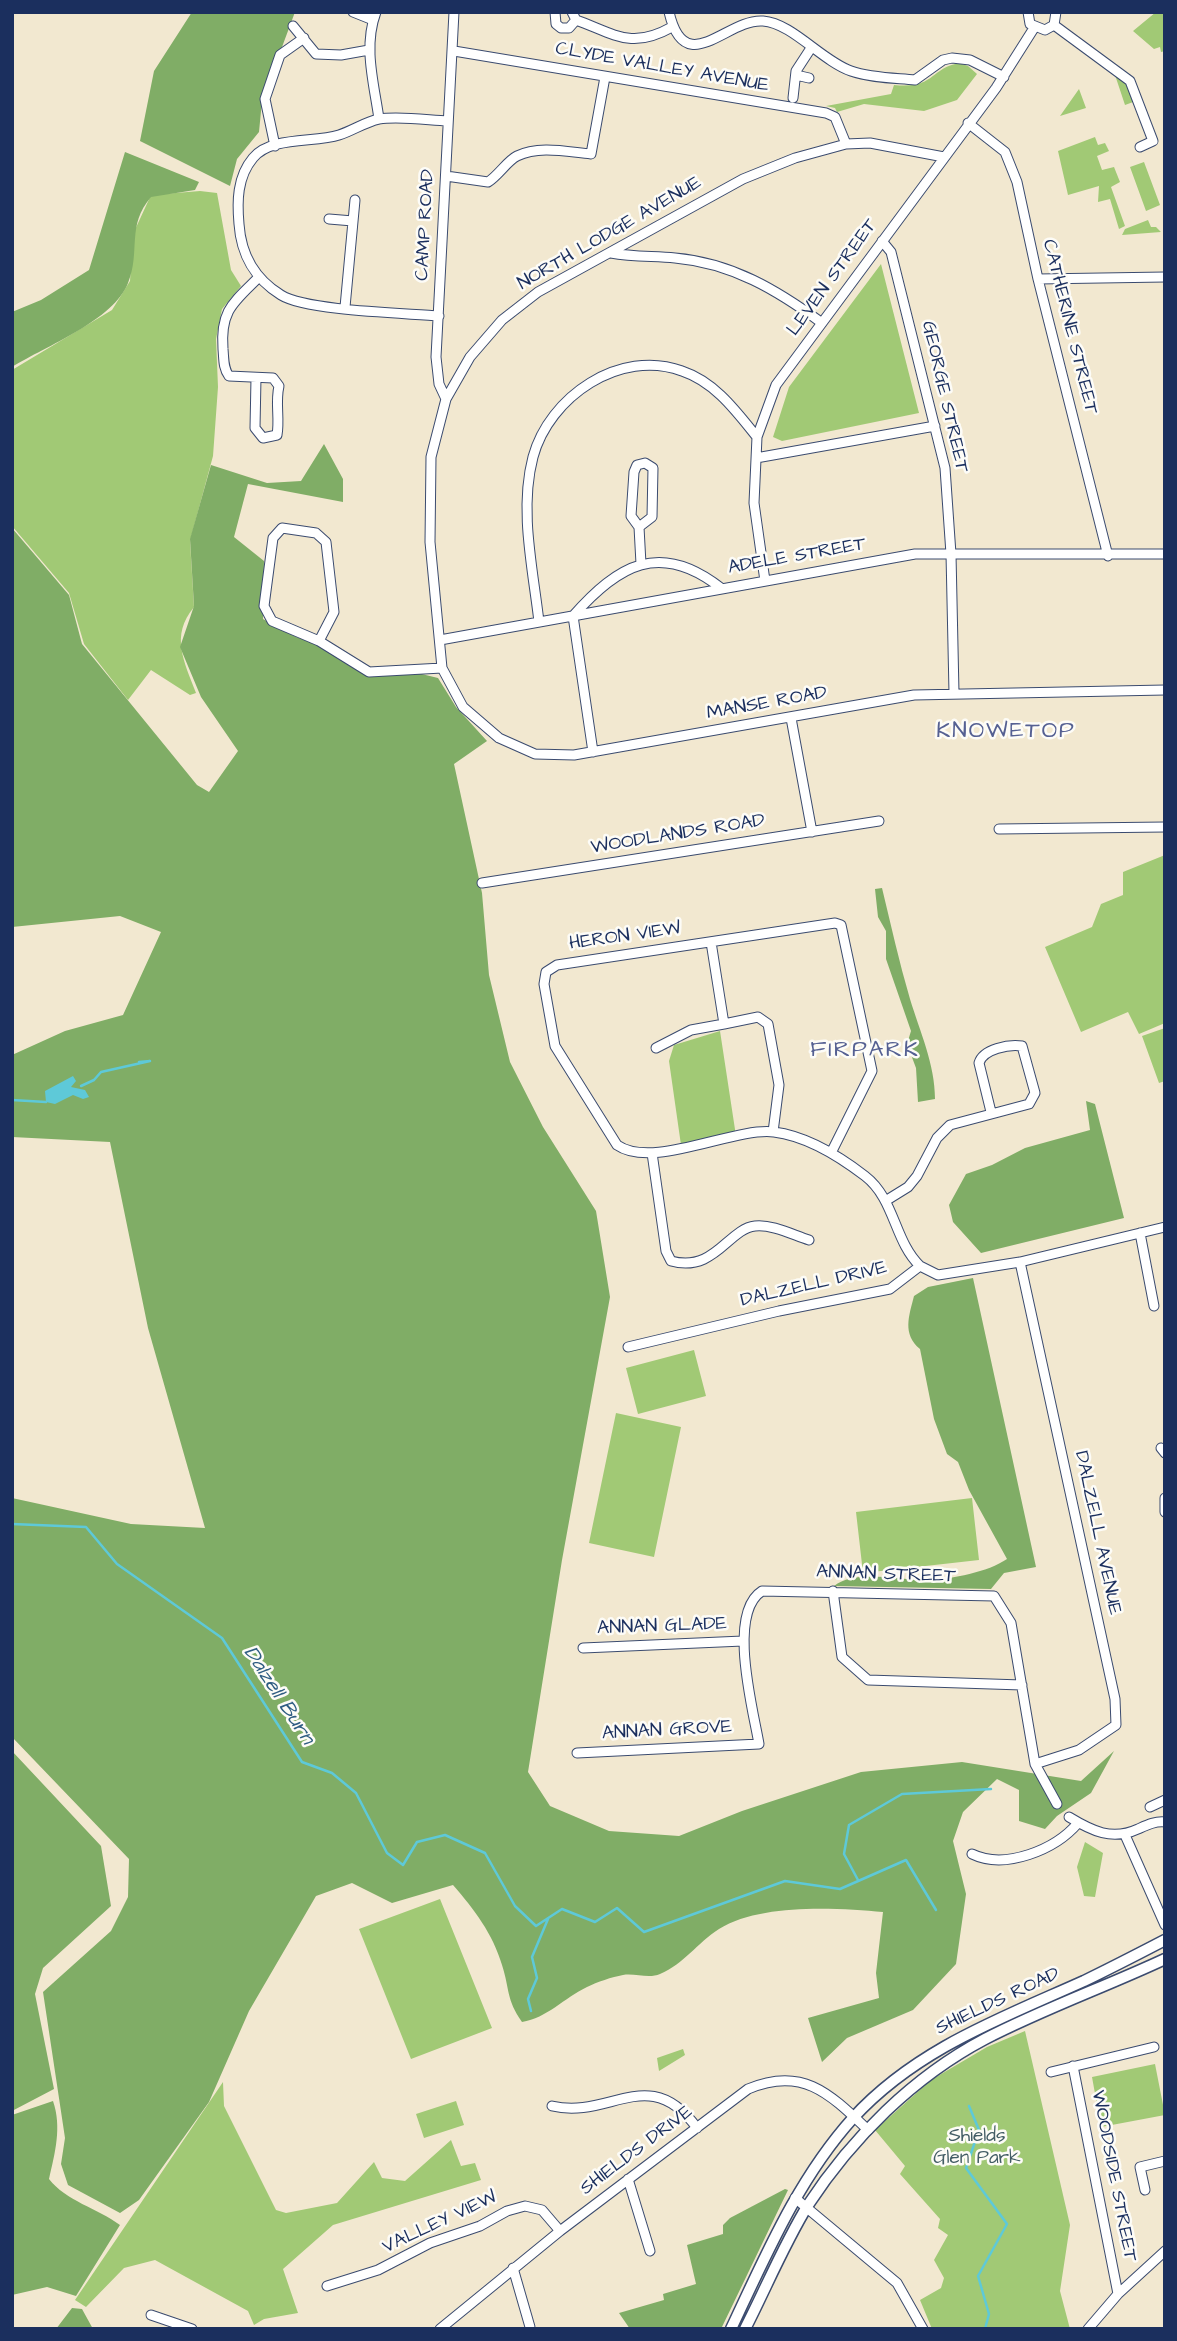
<!DOCTYPE html>
<html>
<head>
<meta charset="utf-8">
<style>
	body { margin:0 }
	#map { position:relative; width:1177px; height:2341px; overflow:hidden; background:#f2e8d0; font-family:"Architects Daughter",sans-serif }
	canvas { display:block }
	.frame { position:absolute; inset:0; border:14px solid #1b2f5e; pointer-events:none }
</style>
</head>
<body>
<div id="map">
<canvas width="1177" height="2341"></canvas>
<div class="frame"></div>
</div>
<script>
const ctx = document.querySelector('canvas').getContext('2d');
ctx.lineJoin = 'round';
function fillPath(path, color) { ctx.fillStyle = color; ctx.fill(path, 'evenodd'); }
function trace(path, color, width, dash) { ctx.strokeStyle = color; ctx.lineWidth = width; ctx.lineCap = dash ? 'butt' : 'round'; ctx.setLineDash(dash || []); ctx.stroke(path); }
function drawText(font, color, halo, rows, align = 'center') {
  ctx.font = font + ' "Architects Daughter",sans-serif'; ctx.lineWidth = 5; ctx.setLineDash([]); ctx.textBaseline = 'middle'; ctx.strokeStyle = halo; ctx.fillStyle = color; for (const [text, x, y, turn = 0] of rows) {
    ctx.save(); ctx.translate(x, y); ctx.rotate((+turn || 0) * Math.PI / 180); ctx.textAlign = isNaN(turn) ? turn : align; if (halo) ctx.strokeText(text, 0, 0); ctx.fillText(text, 0, 0); ctx.restore();
  }
}
const green = new Path2D(`
	M1156,12H1163L1165,17V51L1161,52L1160,47L1154,49L1133,31Z
	M959,63L968,66L977,74L957,100L924,111L864,104L837,112L835,108L826,106L891,94L894,85C935,89 929,69 959,63Z
	M1115,75L1129,83L1136,101L1125,105Z
	M1079,89L1086,108L1060,116Z
	M1095,137L1098,145L1105,143L1109,151L1097,156L1102,170L1114,167L1120,182L1111,187L1125,226L1119,229L1110,199L1098,202L1099,186L1068,195L1058,151Z
	M1144,162L1160,205L1146,211L1130,167Z
	M200,191L217,193L231,270L241,286L222,309L216,339L218,387L213,456L190,541L194,607C170,636 184,661 196,693L190,695L151,670L128,700L84,644L69,593L12,526V370L112,310L130,281L133,234L151,195Z
	M1148,220L1151,227H1156L1161,232L1122,235L1125,229Z
	M881,264L919,413L782,441L773,437L789,387Z
	M1165,855V1023L1139,1034L1128,1012L1081,1032L1045,947L1092,927L1101,904L1123,895V872Z
	M1165,1028V1081L1159,1083L1142,1036Z
	M720,1031L736,1136L681,1145L669,1061L674,1045Z
	M694,1350L706,1396L638,1414L626,1368Z
	M616,1413L681,1427L654,1557L589,1543Z
	M972,1498L979,1560L863,1573L856,1512Z
	M1085,1842L1103,1853L1095,1897L1084,1896L1077,1867Z
	M440,1899L492,2028L411,2059L359,1929Z
	M1025,2031L1070,2225L1060,2291L1070,2329H932L920,2300L941,2288L944,2278L934,2260L948,2235L938,2228L940,2219L900,2174L905,2166L875,2130L931,2080L987,2047Z
	M683,2049L685,2055L659,2071L657,2058Z
	M1155,2064L1165,2115L1101,2127L1092,2077Z
	M223,2082L224,2106L276,2210L286,2213L337,2203L374,2162L382,2178L405,2181L451,2140L461,2166L475,2163L481,2180L333,2225L283,2269L298,2313L264,2319L254,2325L248,2311L155,2260L124,2268L86,2307L75,2300Z
	M456,2101L464,2125L424,2138L416,2114Z`);
const forest = new Path2D(`
	M192,12H295L262,101L259,132L237,159L230,186L140,141L154,71Z
	M125,152L199,182L195,190L151,197C126,226 141,251 128,283C114,320 46,346 12,367V312L41,300L89,270Z
	M324,444L343,479V502L248,484L234,537L264,561L263,619L296,637L345,654L363,673L372,677L397,668L438,678L456,707L487,741L454,764L482,893L489,975L510,1062L543,1127L596,1211L610,1297L562,1560L528,1772L550,1806L609,1831L679,1836L742,1811L861,1772L962,1762L1081,1781L1114,1751L1091,1793L1057,1816L1045,1829L1019,1821V1790L997,1779L963,1812L953,1841L966,1894L956,1964L913,2010L847,2038L822,2062L808,2018L879,1998L876,1973L883,1912C837,1908 761,1903 719,1929C697,1943 684,1964 660,1974C649,1979 635,1973 623,1975C612,1977 597,1982 587,1987C564,1998 547,2018 522,2022C506,1999 510,1990 502,1965C493,1934 474,1909 453,1885L392,1903L352,1883L316,1896L249,2011L209,2102L139,2200L120,2213L68,2185L61,2164L65,2138L43,1992L111,1931L128,1897L129,1859L12,1737V1498L131,1524L205,1528L148,1328L110,1142L12,1137V1055L65,1031L123,1015L161,932L120,916L12,927V528L69,595L82,644L197,785L209,792L238,751L201,697L180,647L194,606L190,539L211,465L267,483L301,481Z
	M882,888C891,925 899,962 910,999C920,1032 935,1064 935,1099L918,1102L916,1068L907,1044L911,1031L886,959V931L878,917L875,889Z
	M1086,1101L1095,1104L1124,1218L981,1253L953,1222L949,1205L966,1174L992,1165L1025,1148L1090,1130Z
	M973,1278L1036,1567L1004,1573L991,1589L834,1586C856,1568 902,1581 929,1580C952,1579 988,1572 1007,1559L969,1490L958,1462L947,1454L934,1419L920,1349C902,1334 909,1316 914,1296L928,1287Z
	M12,1751L101,1846L111,1906L43,1968L35,1994L54,2089L12,2111Z
	M53,2101C62,2127 55,2153 49,2179C66,2201 97,2208 120,2225L76,2296L47,2287L12,2295V2115Z
	M785,2189L788,2190L721,2329H630L619,2313L664,2300L663,2294L696,2284L687,2245L723,2234V2225L730,2218Z
	M72,2308L82,2309L93,2329H56Z`);
const water = new Path2D(`
	M73,1076L76,1081L71,1087L85,1090L89,1097L83,1099L73,1095L55,1104L46,1102L45,1091Z`);
const stream = new Path2D(`
	M81,1086L94,1080L101,1072L150,1061L139,1062
	M12,1100L46,1102
	M12,1524L86,1527L117,1564L222,1638L302,1762L332,1773L356,1793L387,1853L403,1865L417,1842L445,1835L485,1853L515,1906L536,1926L562,1909L595,1922L617,1908L644,1932L785,1881L840,1889L906,1860L936,1910
	M858,1880L844,1854L849,1825L902,1794L991,1789
	M531,2011L528,1999L537,1978L532,1957L548,1919
	M969,2106L979,2130L966,2168L1007,2224L978,2276L989,2314L985,2329`);
const minor = new Path2D(`
	M353,12L373,20
	M376,12C363,47 374,83 379,119
	M555,12L556,24L561,28H569L576,20
	M572,12L576,20C615,34 631,50 672,27
	M669,12C685,81 727,18 763,21C792,23 822,61 851,71C871,78 895,78 915,80L943,60L952,58L970,60L1004,77
	M1028,12L1030,24L1045,30L1054,25L1056,12
	M1054,25L1130,81L1153,141L1140,147
	M293,26L316,54L341,55L369,50
	M454,51L826,113L835,117L846,144
	M796,75L809,78
	M793,98L796,71L811,48
	M968,123L1005,152L1017,182L1038,279L1108,556
	M275,146L265,99L280,55L304,38
	M944,157L870,143L846,144L795,158L743,179L538,292L502,320L470,357L446,399L431,457L430,542L442,668L463,707L499,738L535,754L574,755L914,695L1165,690
	M446,176L488,182C499,175 507,161 517,156C539,145 568,152 591,154L605,77
	M329,219L353,221
	M882,241L891,252L945,468L951,554L954,693
	M611,253C633,257 654,256 675,258C732,263 777,290 822,323
	M1038,279L1165,277
	M345,307L355,200
	M439,316C404,313 307,311 281,295C255,279 241,254 239,224C237,202 237,177 253,158C271,136 314,143 339,135C352,131 365,122 379,119C400,116 427,120 448,121
	M256,378L255,428L263,438L277,435C280,418 275,403 279,386L273,378L229,376C223,368 224,359 223,349C220,310 234,302 259,277
	M446,399L439,384L436,357L454,12
	M756,458L935,426
	M639,527L631,516L634,472L637,465L645,463L653,468L652,517L639,527L641,564
	M765,581L754,503L757,437L776,385L996,88L1034,28
	M539,622C533,569 519,510 533,457C549,397 620,348 682,371C715,382 736,411 757,437
	M440,640L915,554H1165
	M319,641L334,612L326,542L316,533L282,528L273,538L264,606L272,621L319,641L369,672L442,668
	M791,718L812,832
	M593,752L573,616C618,565 660,540 721,588
	M999,829L1165,827
	M482,883L879,821
	M711,942L724,1024L758,1017L768,1024L779,1085L773,1132
	M656,1048L691,1030L724,1024
	M652,1153L666,1251L671,1261C715,1273 728,1229 755,1226C772,1224 793,1235 809,1240
	M831,1153L872,1071L841,925L835,923L557,965L546,972L544,984L555,1046L617,1145C653,1170 733,1127 774,1132C806,1136 839,1156 865,1176C895,1199 894,1241 920,1266
	M887,1200L908,1187L917,1176L937,1138L950,1125L1029,1104L1035,1093L1022,1046C1009,1044 983,1049 979,1063L991,1112
	M1140,1233L1154,1306
	M1020,1262L1115,1699L1116,1725L1079,1750L1035,1764
	M628,1347L779,1311L890,1289L920,1266L938,1275L1020,1262L1165,1227
	M1161,1448L1165,1453
	M1165,1498V1512
	M833,1591L842,1657L868,1680L1022,1685
	M583,1648L743,1641
	M577,1753L759,1744C753,1709 727,1613 762,1591L994,1596L1011,1623L1035,1764L1057,1804
	M1150,1807L1165,1800
	M1069,1817C1092,1831 1112,1841 1138,1829C1147,1825 1155,1821 1165,1822
	M1125,1835L1165,1925
	M972,1854C1005,1870 1055,1850 1078,1823
	M1073,2066L1118,2294
	M1051,2072L1154,2047
	M552,2106C610,2120 649,2062 697,2128
	M628,2179L650,2251
	M1145,2190L1140,2167L1165,2161
	M795,2198L897,2283L923,2329
	M513,2268L530,2327
	M327,2286L378,2270L430,2243L480,2226L507,2211L525,2206L542,2210L560,2231
	M151,2315L192,2329
	M440,2329L560,2231L748,2089C802,2066 829,2093 868,2130
	M1088,2329L1118,2294L1165,2251`);
const major = new Path2D(`
	M731,2329C766,2255 798,2179 853,2118C916,2049 1002,2018 1084,1981C1111,1968 1138,1954 1165,1940
	M745,2329C766,2288 784,2244 808,2205C852,2138 913,2077 985,2039C1043,2009 1105,1987 1165,1959`);
const streetNames = [
	["CLYDE VALLEY AVENUE",662,68,10],
	["CAMP ROAD",426,225,-87],
	["NORTH LODGE AVENUE",610,234,-30],
	["LEVEN STREET",833,278,-54],
	["CATHERINE STREET",1069,327,76],
	["GEORGE STREET",944,397,77],
	["ADELE STREET",797,557,-10],
	["MANSE ROAD",767,704,-10],
	["WOODLANDS ROAD",678,835,-9],
	["HERON VIEW",625,937,-8],
	["DALZELL DRIVE",814,1285,-13],
	["DALZELL AVENUE",1097,1533,78],
	["ANNAN STREET",886,1575,2],
	["ANNAN GLADE",662,1627,-2],
	["ANNAN GROVE",667,1731,-3],
	["SHIELDS ROAD",998,2002,-25],
	["SHIELDS DRIVE",637,2151,-37],
	["WOODSIDE STREET",1113,2176,79],
	["VALLEY VIEW",440,2223,-25]
];
const parkNames = [
	["Shields",977,2137],
	["Glen Park",977,2159]
];
const waterNames = [
	["Dalzell Burn",278,1696,57]
];
const quarterNames = [
	["KNOWETOP",1006,732],
	["FIRPARK",865,1051]
];
fillPath(green, '#a1c975');
fillPath(forest, '#80ad66');
fillPath(water, '#5ec9d8');
trace(stream, '#5ec9d8', 2.5);
trace(minor, '#3b4b6f', 11);
trace(major, '#3b4b6f', 13);
trace(minor, '#fff', 9);
trace(major, '#fff', 10);
drawText('19px', '#1b2f5e', '#fdfcf7', streetNames);
drawText('19px', '#435d65', '#fdfcf7', parkNames);
drawText('italic 21px', '#2f5d83', '#fdfcf7', waterNames);
ctx.letterSpacing = '2px';
drawText('23px', '#556092', '#fdfcf7', quarterNames);
ctx.letterSpacing = '0px';
</script>
</body>
</html>
